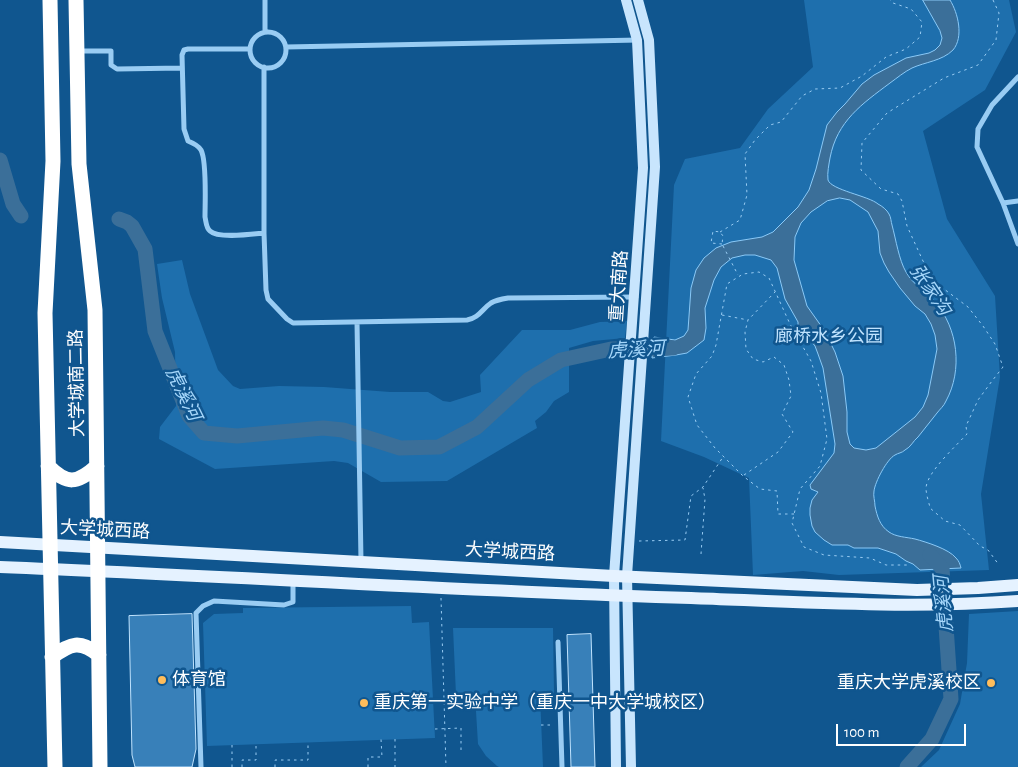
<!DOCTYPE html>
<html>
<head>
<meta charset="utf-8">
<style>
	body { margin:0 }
	#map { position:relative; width:1018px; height:767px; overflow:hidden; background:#10568f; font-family:"Alegreya Sans",sans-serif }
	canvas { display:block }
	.scale { position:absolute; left:836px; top:724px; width:130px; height:22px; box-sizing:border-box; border:2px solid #fff; border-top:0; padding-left:6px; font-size:15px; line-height:18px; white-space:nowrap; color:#fff; -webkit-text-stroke:4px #10568f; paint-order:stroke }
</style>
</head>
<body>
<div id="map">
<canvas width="1018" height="767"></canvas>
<div class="scale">100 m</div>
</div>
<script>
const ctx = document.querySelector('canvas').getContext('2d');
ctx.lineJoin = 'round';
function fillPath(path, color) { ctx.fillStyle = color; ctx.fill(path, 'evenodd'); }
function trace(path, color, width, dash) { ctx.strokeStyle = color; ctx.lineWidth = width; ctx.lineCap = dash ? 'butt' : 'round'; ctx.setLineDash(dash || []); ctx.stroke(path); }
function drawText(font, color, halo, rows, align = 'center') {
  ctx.font = font + ' "Alegreya Sans","Noto Sans SC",sans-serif'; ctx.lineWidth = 5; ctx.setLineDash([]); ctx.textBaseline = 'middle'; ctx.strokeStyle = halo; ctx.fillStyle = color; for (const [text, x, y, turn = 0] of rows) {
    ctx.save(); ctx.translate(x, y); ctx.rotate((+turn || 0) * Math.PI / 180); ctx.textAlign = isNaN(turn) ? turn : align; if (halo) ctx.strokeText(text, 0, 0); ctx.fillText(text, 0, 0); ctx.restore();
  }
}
const green = new Path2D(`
	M804,0H1009L1016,32L985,90L923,131L947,219L995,296L1000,377L981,494L989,570L839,575L803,571L753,575L749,478L704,457L661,441L674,185L685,159L740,148L768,109L813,67Z
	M182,260L190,294L218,370L233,386L240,389L279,386L324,387L390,392H428L443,401L450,402L481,392L480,375L522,330H570L600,322L627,321L625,338L593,341L569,348V392L554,401L546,412L535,421L537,428L447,481L381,482L348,463L334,461L215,469L159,439L160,427L176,406L175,352L162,298L157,264Z
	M411,606L412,623L429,622L435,738L207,746L203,623L214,614L243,613V608Z
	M1018,611V767H921L939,750L960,704L967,663L969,614Z
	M453,628H553L554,693L540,695L543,767H499L497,766L486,756L478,744L475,695H456Z`);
const water = new Path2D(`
	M923,0H950C958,13 964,37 953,50C942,61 925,62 912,68C904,72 897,78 890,83C862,104 837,121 830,158C829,164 827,173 828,180C831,190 869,196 878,204C882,206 887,210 889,214C891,217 891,222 892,225C896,240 899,260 906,272C913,285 926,291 935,302C958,328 963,370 946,401C944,406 940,409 937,413C931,421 924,429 918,437C913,441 911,447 905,450C902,453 898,453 895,455C887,459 875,482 874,491C873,496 875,501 875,506C877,516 880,526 889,532C896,537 906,537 915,539C926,542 949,549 956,558C959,561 960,564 961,568L920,570L913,564L906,561L896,554L878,548H854L848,545H832L824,540L815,532L812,526L810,515V508L812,500L818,492L811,489L810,485L834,453L835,444L823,368L818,354L815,346L798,325V322L785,299L777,268L771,260L755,255H745L732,258L721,267L714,280L705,308L706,328L704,340L687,353L676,355L652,358L654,337L675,340L684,336L688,330L691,288L696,270L704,258L716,248L731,242L762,237L773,232L798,207L809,190L816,169L827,125L837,112L845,104L862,84L874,75L906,58L929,53L935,50L940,45L942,38L940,31ZM840,198L850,200L868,212L878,231L880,253L884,263L889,272L900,288L915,306L925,314L931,324L935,335L937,349L928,395L923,407L915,417L876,448L866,450L854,448L850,444L847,432V412L843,376L835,352L824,330L807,306L794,260L795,237L801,223L811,212L827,201Z`);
const river = new Path2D(`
	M0,160L13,204L21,216
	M119,219L127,222L132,226L145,249L155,331L189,416L204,433L237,436L323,428L343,430L400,448L439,447L477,427L528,380L561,360L611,349L673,348
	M907,767L932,739L951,699L942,568L930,555`);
const building = new Path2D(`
	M192,614L196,749L192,767H135L132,755L129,616Z
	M591,634L595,767H571L567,635Z`);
const path = new Path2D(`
	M993,0L999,13L996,40L978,65L944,78L887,113L862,143L861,170L881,189L898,194L902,201L907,226L923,261L940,286L968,307L983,326L995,344L1003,367L992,381L978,400L966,426L967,434C956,446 927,472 926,488C926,495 929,502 930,508L945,521L960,525L980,546L988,550L999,565
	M720,232L740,220L747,195L745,154L755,140L770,125L781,122L802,96L815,89L840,88L862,76L886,57L906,49L920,37L922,22L911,9L893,3L890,0
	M722,244L711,243L713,231L720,232L723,236L722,244L738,275
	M722,315L748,320
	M744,475L778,452L793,432L782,414L791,396L789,380L784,365L774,357L763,362L753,359L746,349L745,332L748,320L775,292
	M794,514H778L777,491L760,489L743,476L715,448L697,425L688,397L696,374L712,356L716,345L727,284L743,274L759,272L769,278L790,324L811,361L821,393L827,439L820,466L800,489L792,523L804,547L824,555L870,558L886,565H907
	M639,541L685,540L691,496L703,487L723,457
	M701,554L705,499L703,488
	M441,598L446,767
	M541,725H552
	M435,729L461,728V753
	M395,739V767
	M232,745V767
	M242,767V760H256V744
	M275,767V760H308V742
	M368,767V757H382L381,739`);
const street = new Path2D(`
	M265,0V32
	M250 50a18 18 0 1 1 36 0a18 18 0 1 1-36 0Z
	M286,47L639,40
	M250,49H188L184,50L182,55L184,129L188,141C193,143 198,145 201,150C207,161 205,202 205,217C206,221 206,228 210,231C218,239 253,234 264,233
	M78,51H111V65L117,69L182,68
	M264,67V233L266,290L268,299L287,319L293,323L467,320C479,318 482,309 491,303C496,300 502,299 508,298L636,297
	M1018,77L992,105L978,129L977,147L1003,203L1018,244
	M1003,203L1018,201
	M357,322L361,561
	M558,642L562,767
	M201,767L196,613L203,606L214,601L284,605L293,602V581`);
const secondary = new Path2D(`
	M616,767L614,576L643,168L637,40L626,0
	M631,767L627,576L655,167L649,40L638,0`);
const primary = new Path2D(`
	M0,542L614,576L917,590L978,588L1018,585
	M0,567C230,576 460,591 691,598C799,602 909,609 1018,601`);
const highway = new Path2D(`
	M50,0L53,161L45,313L55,767
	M76,0L79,164L95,310L100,767
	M48,466C67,485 77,484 97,466
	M52,657C71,643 80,640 99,655`);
const markers = [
	[162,680,5,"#ffbd5b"],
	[991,683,5,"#ffbd5b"],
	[364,703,5,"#ffbd5b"]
];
const streetNames = [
	["重大南路",619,286,-86],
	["大学城南二路",77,383,-91],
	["大学城西路",105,530,3],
	["大学城西路",510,552,3]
];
const parkNames = [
	["廊桥水乡公园",829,337]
];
const poiNames = [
	["体育馆",172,680],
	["重庆大学虎溪校区",981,683,"right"],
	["重庆第一实验中学（重庆一中大学城校区）",374,703]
];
const waterNames = [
	["张家沟",930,290,56],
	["虎溪河",636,350,-3],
	["虎溪河",183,394,64],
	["虎溪河",944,604,-95]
];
fillPath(green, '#1e6fad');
fillPath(water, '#3b6f99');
trace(water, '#8ac9f7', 1);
trace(river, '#3b6f99', 15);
fillPath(building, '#3880b9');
trace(building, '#c0e3fe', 1);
trace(path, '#99ccf3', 1, [2.5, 4]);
trace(street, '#99ccf3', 5);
trace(secondary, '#c8e5fd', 10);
trace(primary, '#e5f2ff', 12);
trace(highway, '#fff', 15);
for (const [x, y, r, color] of markers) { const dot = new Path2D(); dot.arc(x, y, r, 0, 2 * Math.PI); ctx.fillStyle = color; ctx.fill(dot); trace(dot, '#10568f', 2); }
drawText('18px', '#fff', '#10568f', streetNames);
drawText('18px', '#c0e3fe', '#10568f', parkNames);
drawText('18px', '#fff', '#10568f', poiNames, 'left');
drawText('italic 19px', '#a5d6fa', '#10568f', waterNames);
</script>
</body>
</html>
